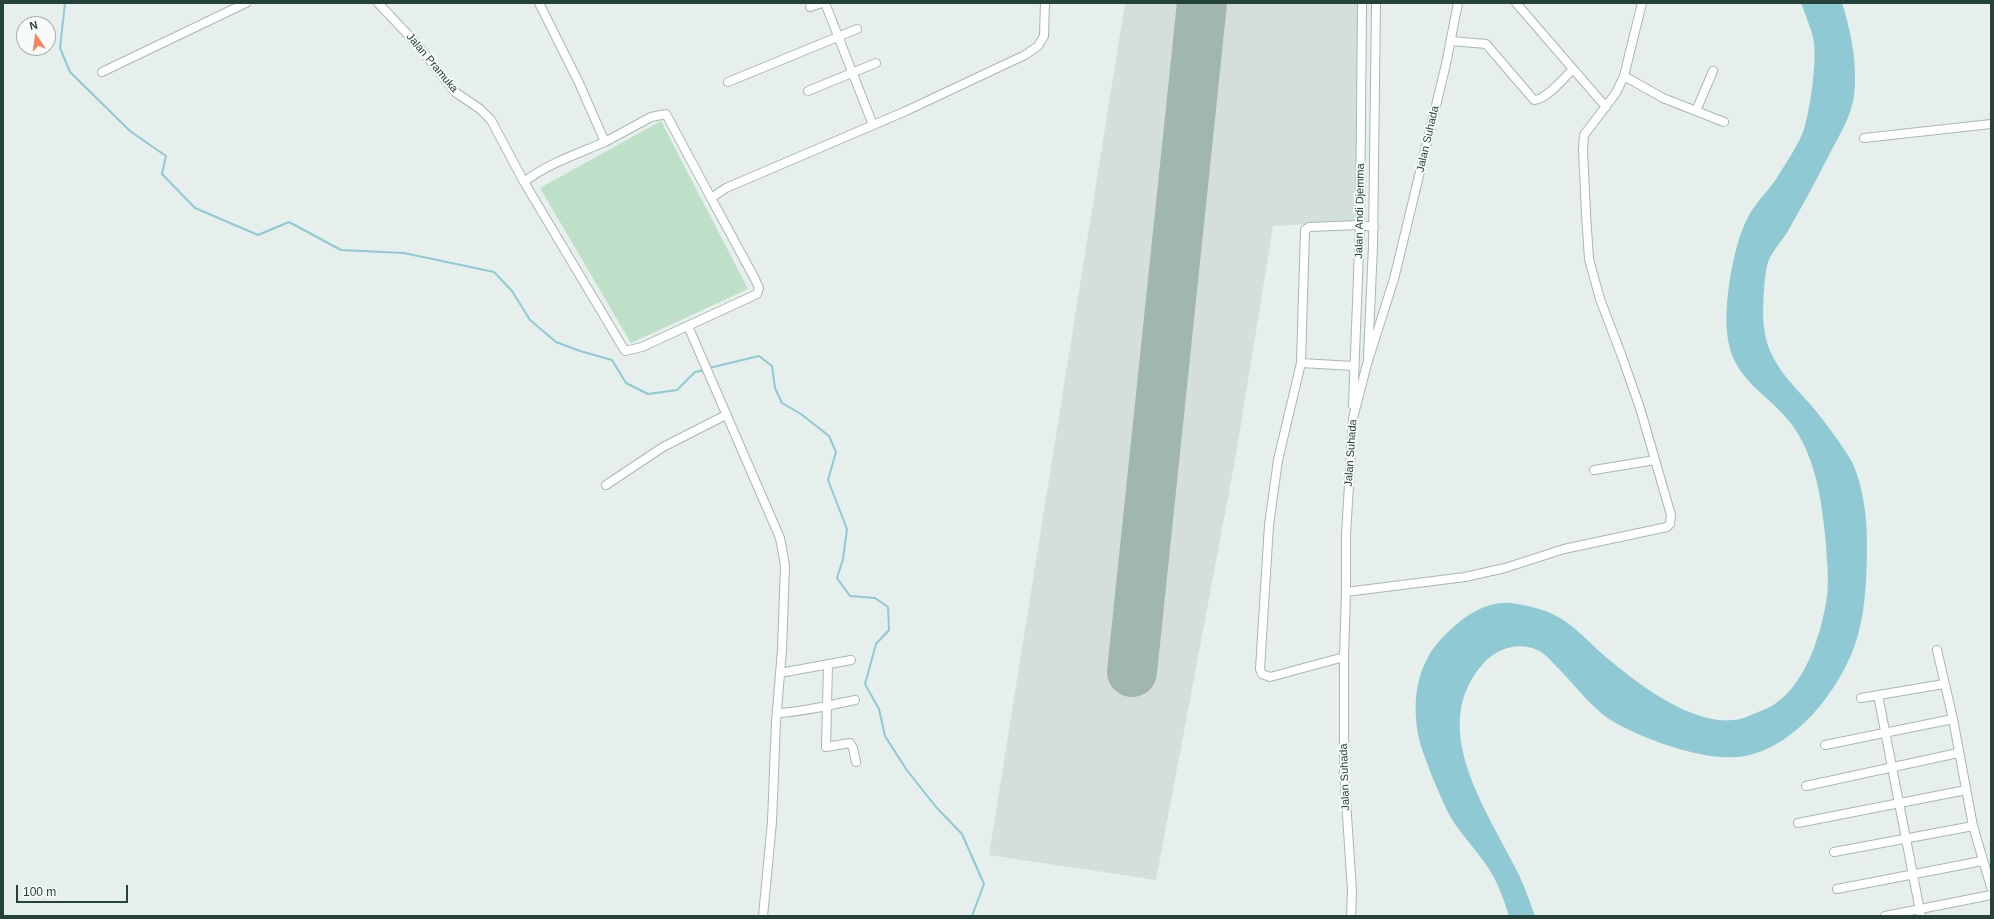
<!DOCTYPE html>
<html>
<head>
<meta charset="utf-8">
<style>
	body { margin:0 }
	#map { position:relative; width:1994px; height:919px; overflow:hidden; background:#e6efeb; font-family:Helvetica,sans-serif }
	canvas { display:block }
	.frame { position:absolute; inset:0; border:4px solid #24423a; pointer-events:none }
	.north { position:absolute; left:16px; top:16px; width:40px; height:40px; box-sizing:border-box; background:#f7fbf9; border:1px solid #a3b1ad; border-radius:50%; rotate:347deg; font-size:11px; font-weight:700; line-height:16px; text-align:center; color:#24423a }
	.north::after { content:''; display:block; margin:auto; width:14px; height:18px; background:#f4845f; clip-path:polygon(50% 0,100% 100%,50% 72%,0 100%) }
	.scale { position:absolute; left:16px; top:885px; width:112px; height:18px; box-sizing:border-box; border:2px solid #24423a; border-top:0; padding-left:5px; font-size:12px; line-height:14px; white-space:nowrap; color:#24423a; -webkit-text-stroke:3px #f7fbf9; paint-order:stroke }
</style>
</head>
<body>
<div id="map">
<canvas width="1994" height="919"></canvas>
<div class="frame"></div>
<div class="north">N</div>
<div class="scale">100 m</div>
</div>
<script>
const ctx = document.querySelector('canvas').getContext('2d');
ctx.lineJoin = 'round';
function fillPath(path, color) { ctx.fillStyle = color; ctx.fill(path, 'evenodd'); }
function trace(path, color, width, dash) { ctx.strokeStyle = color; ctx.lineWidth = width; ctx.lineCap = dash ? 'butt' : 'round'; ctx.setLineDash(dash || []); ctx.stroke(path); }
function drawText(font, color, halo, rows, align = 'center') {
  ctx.font = font + ' Helvetica,sans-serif'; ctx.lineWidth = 4; ctx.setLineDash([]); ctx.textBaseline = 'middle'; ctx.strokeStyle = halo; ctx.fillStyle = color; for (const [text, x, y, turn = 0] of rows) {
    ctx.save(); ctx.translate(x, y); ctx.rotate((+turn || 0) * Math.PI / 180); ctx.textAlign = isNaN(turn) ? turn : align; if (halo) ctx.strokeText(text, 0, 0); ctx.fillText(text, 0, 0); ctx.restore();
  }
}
const built = new Path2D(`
	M1125,3H1359L1356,222L1273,226L1236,455L1156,880L989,855Z`);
const green = new Path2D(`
	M661,121L748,289L631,343L540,188Z`);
const water = new Path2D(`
	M1801,3H1842C1851,31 1858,66 1854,96C1851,117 1839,136 1829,155C1816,181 1802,206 1788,231C1782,241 1772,251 1768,262C1764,274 1762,313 1764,327C1767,360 1790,382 1811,405C1822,418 1846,450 1853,464C1863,487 1867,517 1867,542C1867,572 1866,606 1858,635C1844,685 1798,746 1745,756C1707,763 1646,740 1614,722C1593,710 1574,684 1557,667C1550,660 1544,652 1535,649C1516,642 1496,649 1483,664C1427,726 1486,809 1516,869C1524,884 1529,900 1535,916H1509C1504,900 1498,883 1489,869C1477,850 1461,835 1450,816C1441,799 1421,752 1418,734C1412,700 1417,664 1442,638C1461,619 1483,601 1511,603C1526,605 1548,610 1560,618C1574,626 1587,640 1599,651C1631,679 1689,725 1733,720C1742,720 1752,714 1761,711C1803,696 1821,637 1827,596C1829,579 1827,561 1826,544C1822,503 1817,461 1793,426C1768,392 1731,381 1727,332C1724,301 1734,238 1751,212C1759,199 1770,189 1778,176C1786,163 1797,147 1803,132C1810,113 1818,56 1813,37C1810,26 1805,14 1801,3Z`);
const stream = new Path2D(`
	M65,3L60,48L70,72L130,131L166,156L162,174L195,208L258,235L289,222L341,250L404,253L494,272L512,291L530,320L556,342L580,351L612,360L626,383L648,394L677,390L695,372L705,370
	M709,368L759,356L772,366L775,388L782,403L801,414L829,436L836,452L828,480L847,529L843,559L837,578L850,596L875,598L888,607L889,630L876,644L865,684L879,709L885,736L906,769L936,807L962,834L984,884L972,916`);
const runway = new Path2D(`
	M1132,672L1202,3`);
const street = new Path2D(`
	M378,3L415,42L455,92L480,109L491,120L524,182
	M539,3L579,83L605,142L651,117L666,114L711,198L726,188L906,111L1025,55L1038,46L1044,36L1045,3
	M825,3L873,125
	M1516,3L1606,107
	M810,7L822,3
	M1451,41L1486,44L1534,100C1546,100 1564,78 1573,69
	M102,72L246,3
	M1624,76L1663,98L1724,122
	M728,82L857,29
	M808,91L876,63
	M1696,111L1713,71
	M1864,138L1991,124
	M605,142C577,154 547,164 524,182L625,351L642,347L757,294L759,288L755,279L711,198
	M688,326L780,538L785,565L782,650L776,722L772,822L763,916
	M1368,356L1373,247L1376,3
	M1301,363L1354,366
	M1353,405L1360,225L1362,3
	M1594,470L1655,460
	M606,485L663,447L726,415
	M1346,592L1465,577L1505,568L1564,549L1667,527L1670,524L1671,515L1640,408L1621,354L1600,299L1589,259L1586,214L1583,150L1584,135L1616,93L1624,76L1642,3
	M1937,650L1953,719L1973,826L1991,887
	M1344,657L1270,677L1262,674L1260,669L1269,525L1278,460L1301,363L1305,230L1309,227L1360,225L1374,227
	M828,664L826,747L850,743L853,748L856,762
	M780,673L851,660
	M1878,695L1921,916
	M1861,698L1944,684
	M777,713C804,712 829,705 855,700
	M1825,745L1953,719
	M1806,786L1958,753
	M1798,823L1966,790
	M1834,852L1973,826
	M1837,889L1982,861
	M1351,916L1352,891L1344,770V657L1346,592V535L1353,418L1367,364L1394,279L1446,64L1458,3
	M1885,916L1991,895`);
const streetNames = [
	["Jalan Pramuka",432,63,50],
	["Jalan Suhada",1428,139,-77],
	["Jalan Andi Djemma",1360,211,-89],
	["Jalan Suhada",1351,453,-86],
	["Jalan Suhada",1345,777,-92]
];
fillPath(built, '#d4dfda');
fillPath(green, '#bfe0c8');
fillPath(water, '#8ec9d4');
trace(stream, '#8ec9d4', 2);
trace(runway, '#a2b6b0', 50);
trace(street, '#a8b8b2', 10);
trace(street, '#fff', 8);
drawText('11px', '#24423a', '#f7fbf9', streetNames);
</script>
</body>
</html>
